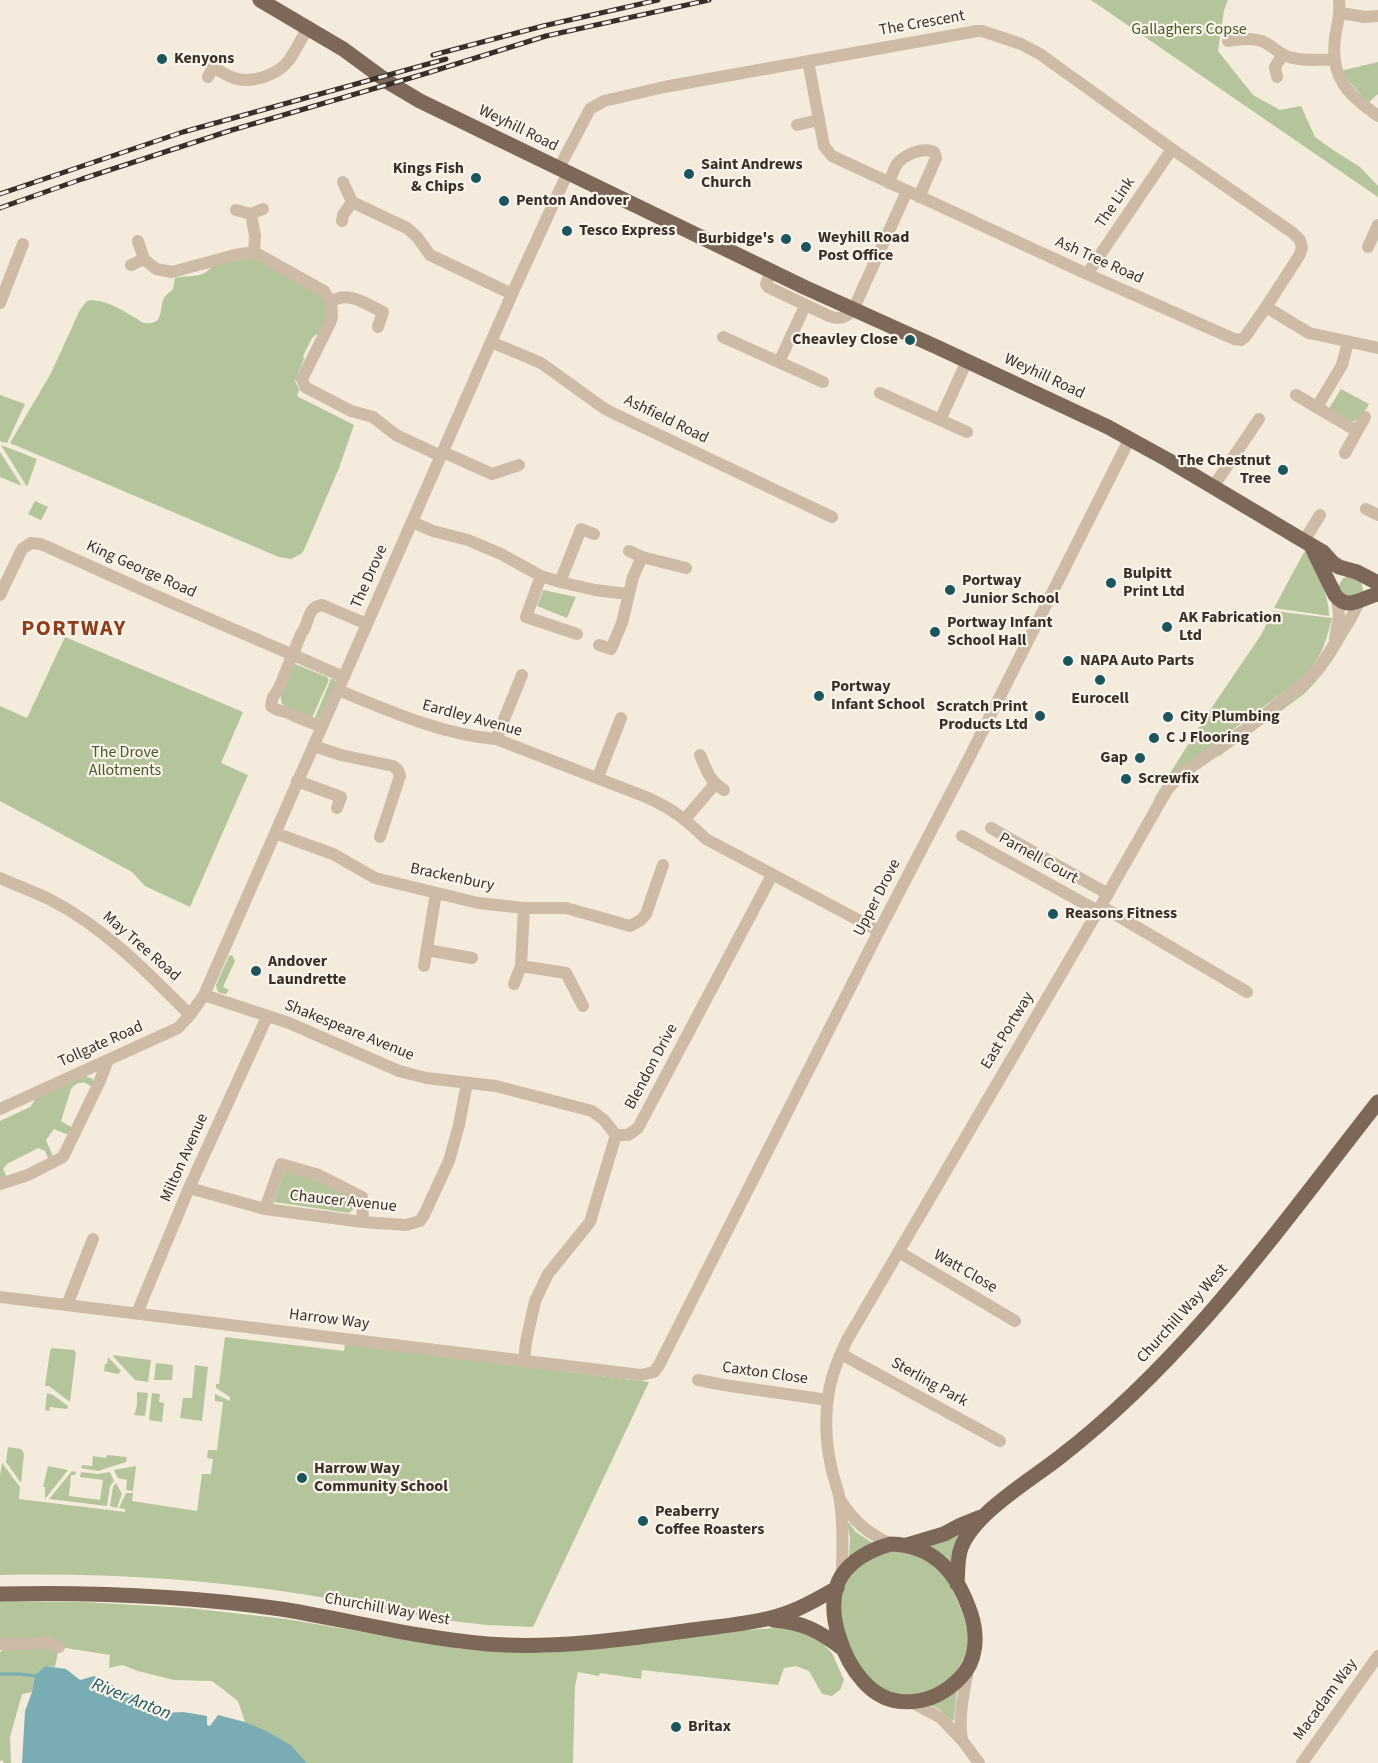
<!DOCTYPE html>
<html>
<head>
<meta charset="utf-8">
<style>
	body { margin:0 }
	canvas { display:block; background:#f4ebdd }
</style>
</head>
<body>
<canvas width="1378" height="1763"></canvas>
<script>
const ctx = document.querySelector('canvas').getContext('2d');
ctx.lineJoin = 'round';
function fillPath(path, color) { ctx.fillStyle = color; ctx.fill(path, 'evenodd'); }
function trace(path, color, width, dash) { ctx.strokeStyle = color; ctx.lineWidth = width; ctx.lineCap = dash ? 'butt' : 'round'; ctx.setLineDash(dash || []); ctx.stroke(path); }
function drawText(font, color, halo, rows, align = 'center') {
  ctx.font = font + ' "Source Sans 3",sans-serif'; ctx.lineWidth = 4.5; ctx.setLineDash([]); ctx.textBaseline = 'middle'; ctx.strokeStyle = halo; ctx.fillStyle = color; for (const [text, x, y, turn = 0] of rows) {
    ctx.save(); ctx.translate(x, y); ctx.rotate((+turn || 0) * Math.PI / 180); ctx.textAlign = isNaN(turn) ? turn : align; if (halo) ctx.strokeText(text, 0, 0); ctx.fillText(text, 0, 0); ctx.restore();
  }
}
const green = new Path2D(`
	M1091,0H1228L1224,10L1218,51L1253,95L1280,110L1301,106L1315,137L1333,150L1360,167L1378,186V197Z
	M1378,62V94L1368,103L1340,71Z
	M253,258L320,292L329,312L320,334H317L312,338L303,356L304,359L295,381L299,390L297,396L354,425L339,468L304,550L301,554L291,559L279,557L10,443L50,375L80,310L87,301C103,296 130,315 144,323C164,325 159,312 163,300C165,295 169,293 173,289L175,278C191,274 200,280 213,266V264Z
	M1341,389L1369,404C1354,430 1352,422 1328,410Z
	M0,395L25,404L7,443L0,441Z
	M1,445L37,459L27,487Z
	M0,452L22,486L0,477Z
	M35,501L48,507L41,520L28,514Z
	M1304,552L1306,553C1317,573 1329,592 1329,616L1274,608Z
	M1350,576L1361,582L1363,590L1361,595L1349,601L1338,587L1343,578Z
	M543,590L576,597L567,618L537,606Z
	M1273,611L1332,618C1324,648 1321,661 1298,681L1183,767L1152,802L1206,716L1261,635Z
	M1353,625C1338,652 1327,672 1304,694L1218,757L1219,754L1295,698L1318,678Z
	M65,637L243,712L221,763L248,775L190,907L145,886L132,872L0,801V706L27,718Z
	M295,664L327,677L329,680L311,720C303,716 292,713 285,707C273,696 290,674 295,664Z
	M331,679H334L336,683L321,717L314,720Z
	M232,955L235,961L223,987L229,990L226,994L220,993L217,990L216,985L229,956Z
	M84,1076L93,1079L94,1083L93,1088C85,1081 78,1080 71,1089L61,1121L74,1129L71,1136L54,1129L46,1140L54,1159L49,1160L45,1151L38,1148L7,1164L3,1169L8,1180L0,1181V1121L30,1107L37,1097Z
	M285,1170L319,1181L351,1195L357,1206L349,1213L274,1202Z
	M225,1337L344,1351L345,1344L649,1382L533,1627C518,1626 503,1626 488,1625C418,1619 350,1600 281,1591C188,1578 94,1573 0,1575V1476L2,1463L20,1487L19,1499L125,1512V1509L119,1508L126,1493H133L132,1501L197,1511L202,1474H211L213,1459L207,1458L208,1450H217L223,1402L215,1401V1394L230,1401V1397L216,1388V1384H219Z
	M52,1348L74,1350L76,1353L70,1402L49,1386H45L50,1351Z
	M112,1355L151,1360L148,1382L135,1380Z
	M108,1357L121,1371L118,1374L104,1371L105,1364H107Z
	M156,1363L173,1365L172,1380H154Z
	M195,1365L208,1367L202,1421L180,1418L183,1398H192Z
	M137,1392L148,1393L145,1416L134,1415C138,1406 137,1401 137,1392Z
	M47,1393L53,1395L68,1406L67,1409L50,1407L49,1411L45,1410Z
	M152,1393L160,1394L159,1402L164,1403L162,1422L149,1420Z
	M8,1447L21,1449L24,1454L21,1483L6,1462Z
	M107,1455L127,1457L126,1462L98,1471L81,1468L82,1465L92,1466L93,1456L106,1458Z
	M48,1466L68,1470L45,1499V1487H43Z
	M136,1466L133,1491L126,1490L127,1480L118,1478L114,1470Z
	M72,1471L76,1472L75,1475H71L69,1496L100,1500L103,1480L80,1477L81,1472L97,1474L110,1472L114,1481L110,1486L107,1506L49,1499Z
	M116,1483L122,1494L117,1508L110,1506L113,1487Z
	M847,1523H849L856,1532L874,1544L849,1557L850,1538Z
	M963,1528L951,1565L927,1547Z
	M893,1551C906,1553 920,1554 932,1562C948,1576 966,1614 968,1635C969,1649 963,1662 955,1673C947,1683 934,1692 921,1695C908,1698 883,1691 874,1683C862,1672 843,1639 840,1623C838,1610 841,1586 850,1575C860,1562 878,1555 893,1551Z
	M0,1601L84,1602L188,1608L286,1619L462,1649L542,1653L576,1651L725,1632L786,1627L815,1636L832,1653L844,1680L840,1690L832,1696L822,1694L809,1671L796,1666L784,1668L778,1685L642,1670L641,1679L600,1673L599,1676L578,1672L575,1686L573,1763H307L291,1745L245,1722L238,1701L212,1681L174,1680L138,1671L122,1665L109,1668L110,1655L59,1647L55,1667L45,1666L35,1675L32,1692L22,1694L10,1737L11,1763H3V1760L0,1761V1652L5,1649L0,1640Z
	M957,1690L954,1719L953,1721L939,1709L930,1705Z`);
const water = new Path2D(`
	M45,1666L66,1669L80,1680L94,1676L149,1703L163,1713L183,1712L207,1716V1725L210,1726L218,1715L245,1722L266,1731L291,1745L307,1763H22L25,1711L32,1692L35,1675Z`);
const stream = new Path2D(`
	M0,1674H19L37,1676`);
const minor = new Path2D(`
	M1339,0C1341,17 1337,22 1335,38C1330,79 1348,94 1378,116
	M1341,13L1365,17L1378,16
	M1228,41C1241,39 1254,37 1266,43C1273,47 1279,53 1286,56C1301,62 1318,59 1334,60
	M208,77L213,67C220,71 227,76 234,78C252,84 278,75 289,60C296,50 302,38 308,27
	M1277,77L1275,67L1283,54
	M797,125L819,120
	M559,168L590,109L604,101L664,87L977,31H982L1021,44L1040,54L1172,149L1293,233L1300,240L1302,248L1299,256L1266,307L1245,337L1241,340L1234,339L1087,274L832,156L824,146L808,61
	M343,182L352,202
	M889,183C891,177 894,169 897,164C905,154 923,147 934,152L936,158L919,197
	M236,210L251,214
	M342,221L343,215L352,202L407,228L417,237L430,255L512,294
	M138,241L144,259L156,269L172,272L235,255L254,252L324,291L331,302C348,290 366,304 383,312L378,327
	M1368,247L1378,225
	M254,252L255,235L251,214L263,209
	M131,265L144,259
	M771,271L766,284L768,287L829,316C839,320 846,318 853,310L907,191
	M1087,274L1172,149
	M331,302L332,317L330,323L302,379L305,387L351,411L373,417L396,435L441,456
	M0,303L23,244
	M1266,307L1309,333L1378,348
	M723,337L823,382
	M491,342L541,363L605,409L617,415L832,517
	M779,362L805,306
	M880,393L967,432
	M1296,395L1357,431
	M1317,407L1342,365L1348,342
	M940,420L967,361
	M443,452L492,474L519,465
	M1345,453L1365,417
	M1213,487L1259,419
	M1366,509L1378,515
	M412,522L433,531L468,540L501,554L541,576L560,582L595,590L628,594
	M1304,541L1320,515
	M629,551L642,557
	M541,576L526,617L577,634
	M560,582L581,529L594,534
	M0,595L22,549L31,543L41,544L161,598L344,677
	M1335,639L1339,615L1337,597
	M599,645L611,649L622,623L633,577L642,557L686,568
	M338,690C390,711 440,734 496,739L646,797C673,809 685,819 706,839L879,931
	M322,727L294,716C287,710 278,713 271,706L273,697L279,688L301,634C310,624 306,607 322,605L367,624
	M496,739L522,675
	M314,746L341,755L393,766L398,770L400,776L380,837
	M700,755C707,771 709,780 724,790
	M598,777L621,718
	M297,781L341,797L337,808
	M685,819L715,784
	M991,828L1108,894
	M275,833L333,854L375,878L478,903L524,908H566L630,926L641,920L646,914L663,865
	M962,836L1098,911
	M0,878C17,886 35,892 51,900C105,928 148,973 190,1015
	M1101,906L1247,992
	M427,950L472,958
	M424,966L436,893
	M521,966L566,973L583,1006
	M514,984L521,966L524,908
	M204,995L289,1023L399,1071L426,1078L496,1086L592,1111L604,1120L616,1135
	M0,1109L178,1028L190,1015L204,995L512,294L568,172
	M0,1184L28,1175L63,1157L99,1083L108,1060
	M189,1188L265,1209L363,1222L406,1225L420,1221L424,1215L449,1161L459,1125L467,1083
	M265,1209L281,1164L319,1175L362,1197L363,1222
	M899,1252L1015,1321
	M0,1297L641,1375L654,1372L659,1365L879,931L968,760L1130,438
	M67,1305L93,1239
	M137,1313L189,1188L267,1017
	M841,1354L1000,1441
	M524,1361L526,1342L535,1301L548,1274L590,1222L616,1135H628L638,1128L772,875
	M698,1380L724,1385L828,1400
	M841,1501C854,1522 869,1534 891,1544
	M842,1576C842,1551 844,1527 840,1502C839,1490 833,1478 831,1466C824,1435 824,1396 836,1366C839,1357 843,1349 847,1340L1098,911L1167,790L1180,775L1253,724L1304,683L1319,668L1350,620L1359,602
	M0,1644H27L46,1642L59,1647
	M911,1702L941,1718L962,1740L979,1763
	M962,1740C958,1716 964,1693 968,1669
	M1302,1763L1378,1656`);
const major = new Path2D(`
	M260,0L343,49L388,82L420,101L804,287L939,348L1108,427L1168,460L1304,541L1323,552L1333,563L1339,567L1357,572L1378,583
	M1312,548L1335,595C1348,612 1362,597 1378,594
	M891,1544C936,1545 958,1575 971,1614C978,1636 977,1661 960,1678C933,1706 890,1712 863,1681C852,1669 844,1653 839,1637C833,1618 830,1593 842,1575C853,1559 873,1549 891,1544Z
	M907,1545L944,1534L961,1525L981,1517
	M957,1584C958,1572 957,1559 961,1548C974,1513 1031,1480 1060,1457C1188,1358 1279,1228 1378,1102
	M0,1594C93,1592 188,1596 281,1609C349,1620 417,1638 487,1644C553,1649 619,1640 685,1631C712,1627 740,1625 766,1619C792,1614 814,1601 837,1588
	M773,1620C803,1622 819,1631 843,1649`);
const rail = new Path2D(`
	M433,55L543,26L658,0
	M0,194L183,132L446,59
	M0,208L82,179L232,130L424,74L546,36L709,0`);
const markers = [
	[162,59,6,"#1b565e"],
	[689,174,6,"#1b565e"],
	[476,178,6,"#1b565e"],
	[504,201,6,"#1b565e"],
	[567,231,6,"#1b565e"],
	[786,239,6,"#1b565e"],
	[806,247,6,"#1b565e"],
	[910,340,6,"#1b565e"],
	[1283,470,6,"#1b565e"],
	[1111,583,6,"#1b565e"],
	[950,590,6,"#1b565e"],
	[1167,627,6,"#1b565e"],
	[935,632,6,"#1b565e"],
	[1068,661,6,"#1b565e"],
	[1100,680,6,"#1b565e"],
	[819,696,6,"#1b565e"],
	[1040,716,6,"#1b565e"],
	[1168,717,6,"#1b565e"],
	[1154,738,6,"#1b565e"],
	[1140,758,6,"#1b565e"],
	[1126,779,6,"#1b565e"],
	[1053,914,6,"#1b565e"],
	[256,971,6,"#1b565e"],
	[302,1478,6,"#1b565e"],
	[643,1521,6,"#1b565e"],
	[676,1727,6,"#1b565e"]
];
const streetNames = [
	["The Crescent",922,24,-10],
	["Weyhill Road",518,129,26],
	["The Link",1116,203,-56],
	["Ash Tree Road",1099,261,24],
	["Weyhill Road",1044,377,25],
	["Ashfield Road",666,420,26],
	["King George Road",141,570,24],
	["The Drove",370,577,-66],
	["Eardley Avenue",472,719,15],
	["Parnell Court",1038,859,29],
	["Brackenbury",452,878,12],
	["Upper Drove",878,898,-63],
	["May Tree Road",141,947,41],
	["Shakespeare Avenue",349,1031,22],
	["East Portway",1008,1031,-59],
	["Tollgate Road",101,1045,-24],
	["Blendon Drive",652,1067,-62],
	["Milton Avenue",185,1158,-66],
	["Chaucer Avenue",343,1202,6],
	["Watt Close",965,1272,30],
	["Churchill Way West",1183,1314,-48],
	["Harrow Way",329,1320,7],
	["Caxton Close",765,1374,8],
	["Sterling Park",929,1383,29],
	["Churchill Way West",387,1610,10],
	["Macadam Way",1326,1700,-54]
];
const parkNames = [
	["Gallaghers Copse",1189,30],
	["The Drove",125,753],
	["Allotments",125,771]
];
const poiNames = [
	["Kenyons",174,59],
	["Saint Andrews",701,165],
	["Church",701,183],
	["Kings Fish",464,169,"right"],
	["& Chips",464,187,"right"],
	["Penton Andover",516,201],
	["Tesco Express",579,231],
	["Weyhill Road",818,238],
	["Post Office",818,256],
	["Burbidge's",774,239,"right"],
	["Cheavley Close",898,340,"right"],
	["The Chestnut",1271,461,"right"],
	["Tree",1271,479,"right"],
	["Bulpitt",1123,574],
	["Print Ltd",1123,592],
	["Portway",962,581],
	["Junior School",962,599],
	["AK Fabrication",1179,618],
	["Ltd",1179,636],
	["Portway Infant",947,623],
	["School Hall",947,641],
	["NAPA Auto Parts",1080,661],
	["Portway",831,687],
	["Infant School",831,705],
	["Eurocell",1100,699,"center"],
	["Scratch Print",1028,707,"right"],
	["Products Ltd",1028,725,"right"],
	["City Plumbing",1180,717],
	["C J Flooring",1166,738],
	["Gap",1128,758,"right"],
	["Screwfix",1138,779],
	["Reasons Fitness",1065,914],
	["Andover",268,962],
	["Laundrette",268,980],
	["Harrow Way",314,1469],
	["Community School",314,1487],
	["Peaberry",655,1512],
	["Coffee Roasters",655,1530],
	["Britax",688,1727]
];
const waterNames = [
	["River Anton",131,1700,22]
];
const districtNames = [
	["PORTWAY",74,630]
];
fillPath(green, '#b4c59b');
fillPath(water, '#7aadb3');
trace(stream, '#7aadb3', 3);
trace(minor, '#cdbba8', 12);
trace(major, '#7c6758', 15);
trace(rail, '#3a2f28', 5);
trace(rail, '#fbf4ea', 3, [9]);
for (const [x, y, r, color] of markers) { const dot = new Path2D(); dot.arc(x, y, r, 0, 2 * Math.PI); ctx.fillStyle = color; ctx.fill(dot); trace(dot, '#fbf4ea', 2); }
drawText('16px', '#3a2f28', '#fbf4ea', streetNames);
drawText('16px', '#455a2a', '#fbf4ea', parkNames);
drawText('bold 16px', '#3a2f28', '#fbf4ea', poiNames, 'left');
drawText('italic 18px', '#1b565e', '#fbf4ea', waterNames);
ctx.letterSpacing = '1.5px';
drawText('bold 22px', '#8f3e1b', '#fbf4ea', districtNames);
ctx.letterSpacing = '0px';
</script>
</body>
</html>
